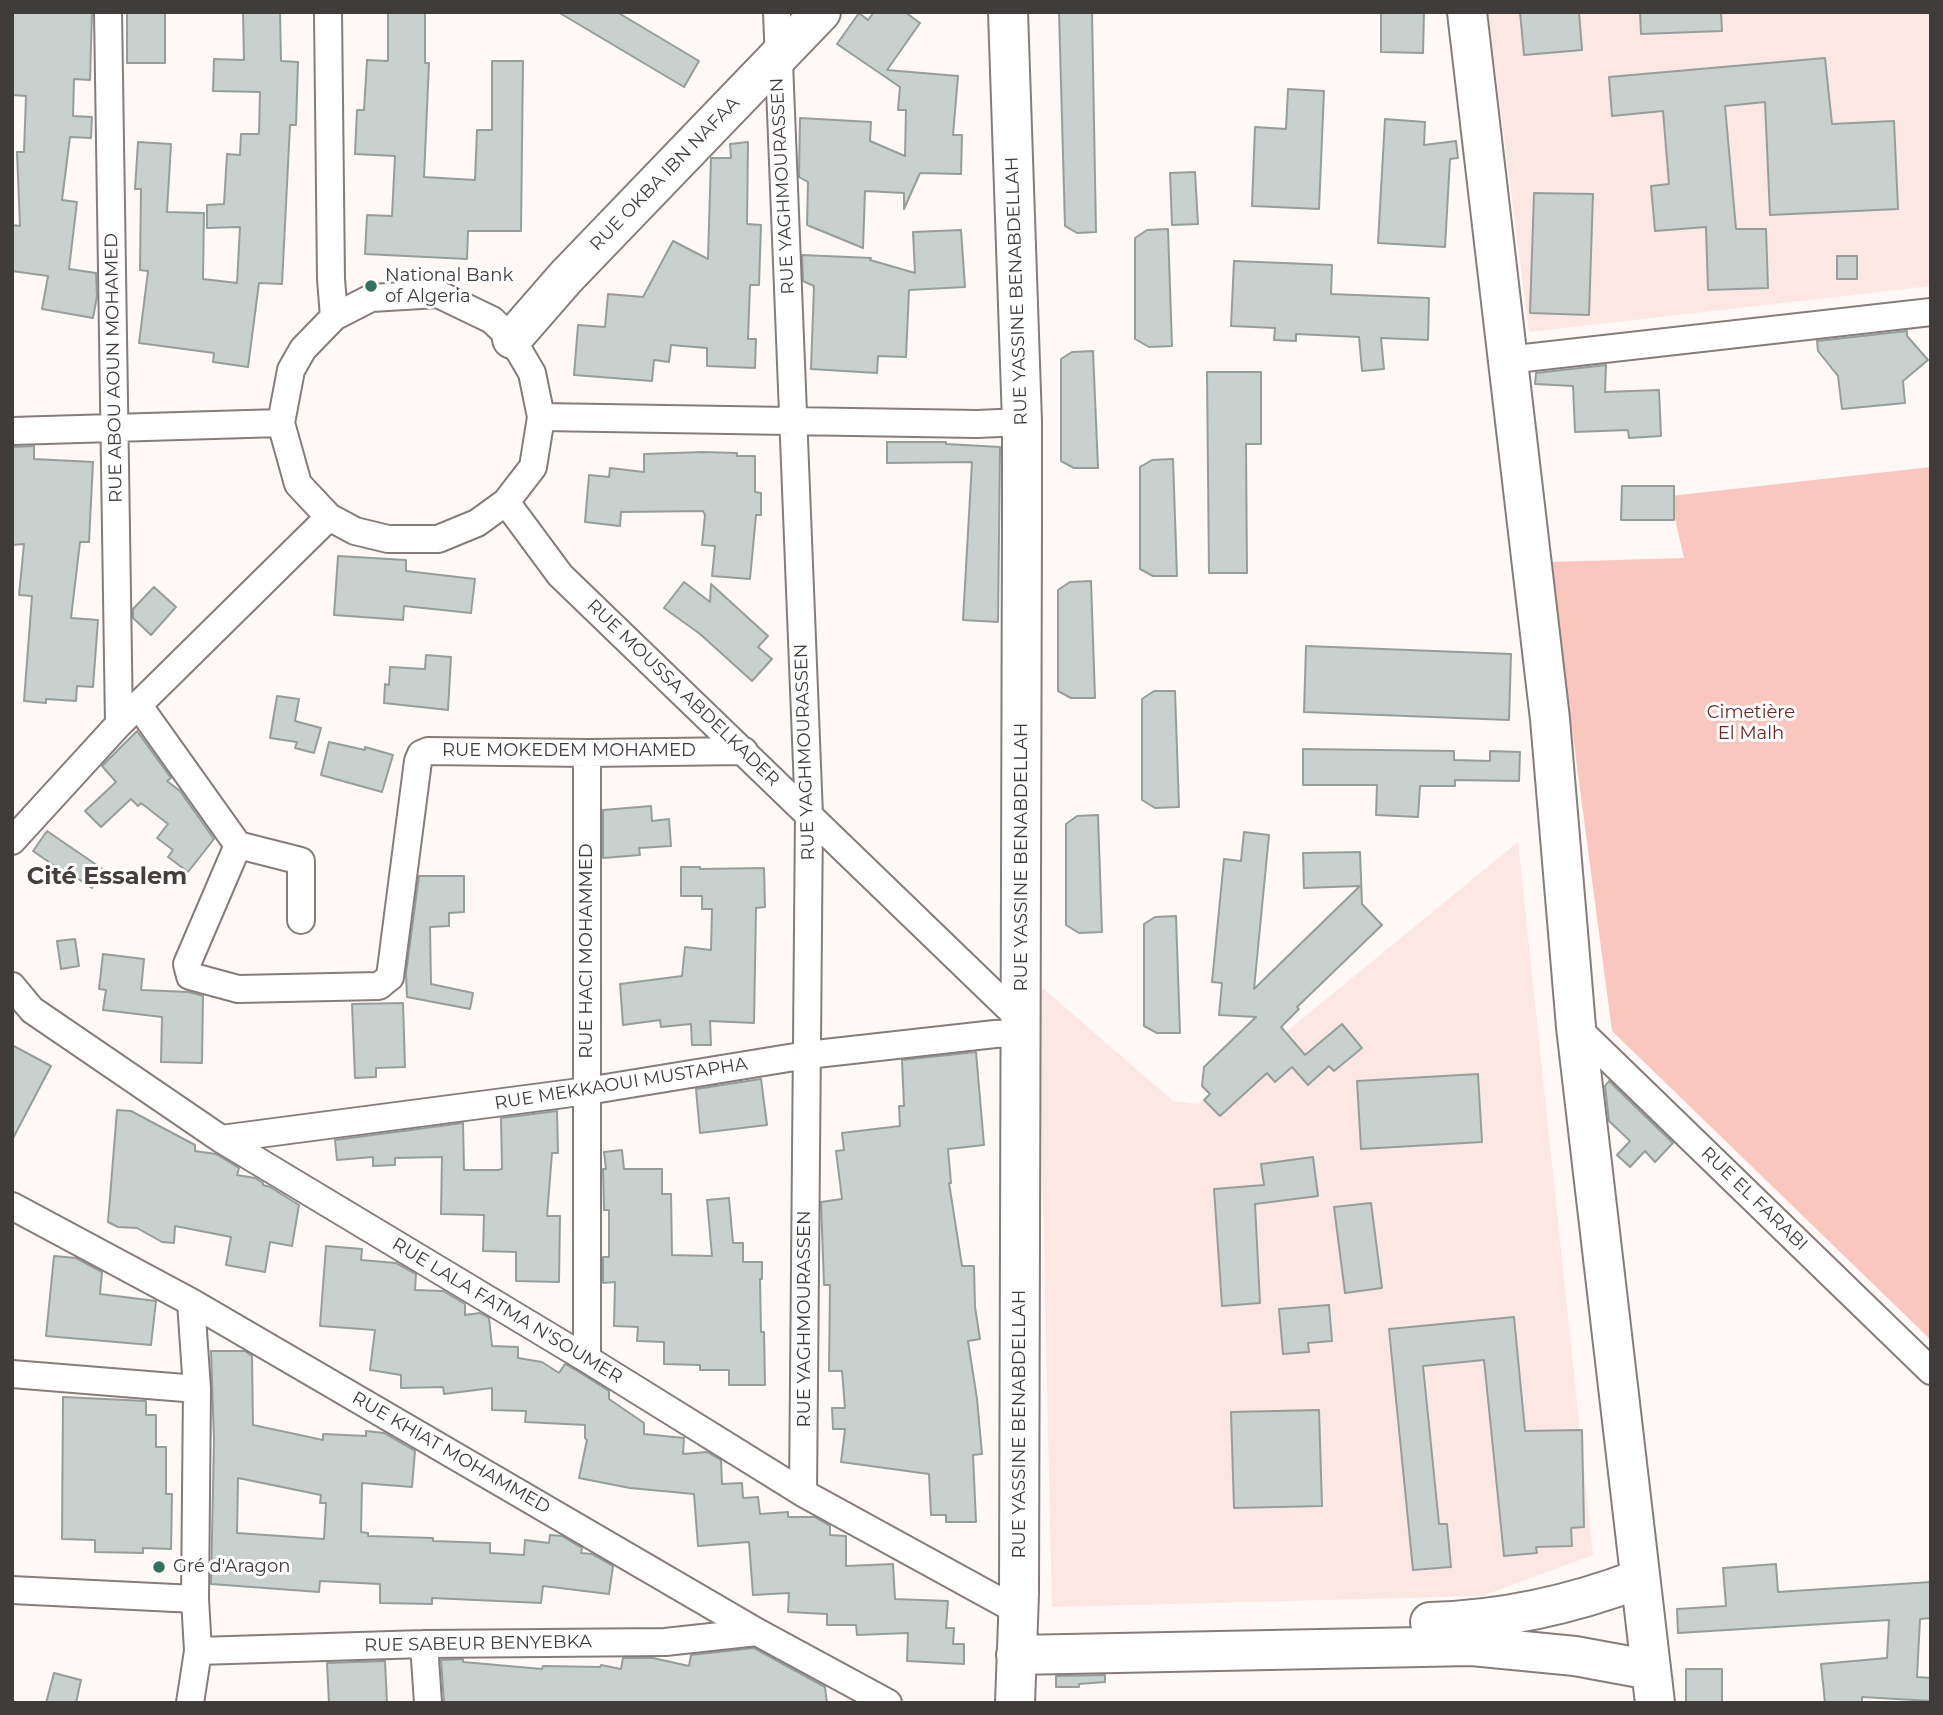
<!DOCTYPE html>
<html>
<head>
<meta charset="utf-8">
<style>
	body { margin:0 }
	#map { position:relative; width:1943px; height:1715px; overflow:hidden; background:#fef8f7; font-family:Montserrat,sans-serif }
	canvas { display:block }
	.frame { position:absolute; inset:0; border:14px solid #403c3b; pointer-events:none }
</style>
</head>
<body>
<div id="map">
<canvas width="1943" height="1715"></canvas>
<div class="frame"></div>
</div>
<script>
const ctx = document.querySelector('canvas').getContext('2d');
ctx.lineJoin = 'round';
function fillPath(path, color) { ctx.fillStyle = color; ctx.fill(path, 'evenodd'); }
function trace(path, color, width, dash) { ctx.strokeStyle = color; ctx.lineWidth = width; ctx.lineCap = dash ? 'butt' : 'round'; ctx.setLineDash(dash || []); ctx.stroke(path); }
function drawText(font, color, halo, rows, align = 'center') {
  ctx.font = font + ' Montserrat,sans-serif'; ctx.lineWidth = 6; ctx.setLineDash([]); ctx.textBaseline = 'middle'; ctx.strokeStyle = halo; ctx.fillStyle = color; for (const [text, x, y, turn = 0] of rows) {
    ctx.save(); ctx.translate(x, y); ctx.rotate((+turn || 0) * Math.PI / 180); ctx.textAlign = isNaN(turn) ? turn : align; if (halo) ctx.strokeText(text, 0, 0); ctx.fillText(text, 0, 0); ctx.restore();
  }
}
const built = new Path2D(`
	M1488,12H1931V286L1529,332Z
	M1518,842L1593,1555L1482,1596L1052,1607L1038,984L1173,1101L1198,1104Z`);
const green = new Path2D(`
	M1931,467V1340L1612,1031L1550,562L1684,558L1670,496Z`);
const building = new Path2D(`
	M12,12H92L90,80L74,79L73,116L92,117L91,138L70,137L62,200L77,202L69,269L96,273L97,296L93,318L42,309L48,276L12,271V225L20,226L17,152H24L26,96L12,95Z
	M127,12H165V63H127Z
	M243,12H280L281,61L298,62L296,125H290L282,284L259,283L248,367L213,362L214,353L139,343L148,271L140,270L141,189H135L138,142L171,144L167,212L204,213L203,279L237,283L240,227L207,228V205L224,204L227,154L240,155L241,134H259L260,92L213,91L214,59L244,60Z
	M388,12H425V63H429L424,177L475,180L477,130H492V61H523L521,231H468L467,259L365,254L367,215L392,216L395,156L355,154L357,110H364L367,60L388,61Z
	M558,12H617L699,61L684,87Z
	M874,12H905L920,23L887,70L958,76L953,135H962L961,174L920,173L904,209V193L865,191L863,248L807,225L808,182L799,177L800,118L871,122L870,141L905,156L906,110H898L900,87L837,44L859,13L868,20Z
	M1059,12H1092L1096,232L1077,233L1065,226Z
	M1381,12H1424L1423,53L1381,52Z
	M1520,12H1579L1582,50L1524,55Z
	M1640,12H1721L1722,31L1641,34Z
	M1825,58L1832,124L1894,121L1898,209L1770,215L1765,102L1725,106L1736,229H1766L1768,288L1708,290L1706,227L1655,231L1651,186L1669,184L1663,111L1612,116L1609,77Z
	M1288,89L1324,91L1319,209L1252,206L1255,127L1286,129Z
	M1385,119L1425,122L1424,145L1456,141L1458,158L1450,159L1445,247L1378,243Z
	M748,142L747,224L761,225L759,285H750L748,339H756L755,368L707,366V348L671,345L669,362L654,360L652,381L574,375L578,325L605,327L608,294L643,297L673,241L708,259L711,158H731L730,144Z
	M1195,172L1198,224L1172,225L1170,173Z
	M1534,193L1593,194L1589,315L1530,313Z
	M1168,229L1172,346L1149,347L1135,339V238L1147,230Z
	M961,230L965,287L909,290L906,357L878,356L877,373L811,369L814,286L803,281L802,255L871,258L870,260L915,273L913,232Z
	M1837,256H1857V279H1837Z
	M1234,261L1332,265L1331,294L1429,298L1428,340L1381,338L1384,369L1362,371L1359,337L1296,334V341L1274,340L1275,328L1231,326Z
	M1907,331V336L1928,360L1903,381L1905,403L1842,409L1838,376L1818,351L1817,341Z
	M1093,351L1098,468H1074L1061,461V359L1072,352Z
	M1606,365L1605,392L1659,390L1661,436L1629,438L1628,430L1575,432L1573,386L1535,384L1536,373Z
	M1207,372H1261V444H1246L1247,573H1209Z
	M887,442H946V444L1000,447L998,622L963,620L972,462L887,463Z
	M34,446V459L93,462L89,542H80L71,618L98,620L93,687L77,686L76,701L46,699V703L24,701L32,596L19,595L24,544L12,545V447Z
	M703,452L737,453V456H755V492L761,493V515H756L750,579L712,576L715,546L702,545L705,515L703,511L621,512L620,526L585,522L589,475L609,477L610,468L644,472V454Z
	M1173,459L1177,576H1153L1140,569V467L1152,460Z
	M1622,486H1674V520H1621Z
	M338,556L406,560V571L475,579L471,613L404,606L403,620L334,615Z
	M1091,581L1095,698H1071L1058,691V590L1070,582Z
	M684,582L710,602L711,584L768,636L758,647L772,659L752,681L700,634L664,608Z
	M154,587L176,607L151,635L133,618V609Z
	M1306,646L1511,654L1509,720L1304,712Z
	M426,655L451,657L448,710L384,703L385,684L389,685L390,667L425,669Z
	M1154,691H1175L1179,807L1155,808L1142,800V699Z
	M277,696L299,699L295,721L321,728L314,753L295,748L297,742L270,738Z
	M137,731L171,778L167,781L180,791L214,839L188,872L168,857L173,850L157,838L168,824L141,803L138,806L131,799L101,827L85,811L116,782L102,766Z
	M329,742L365,750V747L393,755L382,792L321,775Z
	M1303,749L1454,751V760L1490,761V751L1520,752L1519,781L1455,780V786H1420L1418,817L1376,815L1377,785H1303Z
	M651,806L652,821L669,819L671,846L639,848L640,855L603,858V810Z
	M1098,815L1102,932L1079,933L1066,925V824L1077,816Z
	M47,831L104,870L92,888L65,870L66,874L33,851Z
	M1244,832L1269,835L1254,989L1360,886L1304,888L1303,853L1360,852L1362,904L1382,925L1297,1007L1299,1009L1281,1027L1305,1055L1342,1024L1362,1048L1334,1071L1329,1066L1308,1085L1292,1067L1275,1082L1267,1073L1220,1116L1204,1100L1210,1094L1202,1086L1204,1067L1256,1017L1219,1015L1222,983L1212,982L1224,859L1241,861Z
	M681,867H700V869L764,868L765,907L756,908L754,1023L710,1021L711,1045H692L691,1024L661,1027L660,1020L623,1025L620,984L682,976L685,947L711,950L712,909H702V896H681Z
	M419,876H464V912L449,913V926L430,927L431,984L473,993L470,1009L407,997L406,973Z
	M1176,916L1180,1033H1157L1144,1026V924L1155,917Z
	M75,939L79,966L61,969L57,941Z
	M103,954L144,959L141,990L189,992L203,996L202,1063L161,1062L162,1017L103,1010L106,990L99,989Z
	M403,1003L405,1067L376,1068V1077L355,1078L352,1004Z
	M12,1045L51,1066L12,1140Z
	M976,1052L984,1145L948,1149L951,1183H949L962,1266H974L975,1307L980,1339L968,1341L977,1399L982,1454L973,1455L976,1522H946V1515H931L929,1474L841,1462L845,1429H833L832,1408H845L842,1371H829L830,1285H824L821,1202L842,1199L836,1151L844,1150L842,1133L900,1126L899,1106H904L902,1060Z
	M1478,1074L1482,1142L1361,1149L1357,1081Z
	M761,1079L767,1125L700,1133L696,1089Z
	M1609,1081L1673,1143L1655,1162L1645,1151L1630,1167L1617,1155L1630,1141L1609,1121L1605,1086Z
	M117,1110L131,1111L195,1145V1151L216,1154L239,1168L237,1175L255,1178L263,1183V1185L270,1187L299,1205L292,1246L270,1242L265,1272L226,1265L231,1237L175,1226L174,1243L162,1242L137,1228L118,1227L108,1222Z
	M557,1111L558,1153H552L547,1216H560L559,1282L516,1281V1252L483,1251L484,1215L441,1214L442,1157L395,1158V1165L373,1166V1157L337,1160L335,1140L463,1123L464,1170H498L502,1169L501,1118Z
	M622,1150L624,1169H662V1194H671L672,1255L712,1256L707,1200L729,1198L733,1243H743V1262H762V1279H760L761,1332H764L765,1385H729V1370H700V1365L664,1364V1342L637,1341L638,1327L614,1326L615,1282L603,1283V1257H609V1210H604L603,1169H606L604,1152Z
	M1313,1157L1318,1196L1255,1204L1260,1303L1222,1306L1214,1189L1264,1185L1261,1164Z
	M1371,1203L1382,1288L1345,1293L1334,1207Z
	M326,1246L362,1249L361,1260L396,1263L416,1274L415,1290L443,1291L465,1304V1315L480,1313L489,1318L492,1346L518,1347V1358L542,1362L559,1373L565,1364L579,1372L609,1391V1399L644,1423V1434L684,1438L683,1454L707,1452L721,1460L722,1484L742,1483L743,1498L758,1497L760,1514L788,1512V1517H815L830,1526V1535L846,1536V1566L893,1564L895,1599L948,1601L946,1628H954L953,1644H964V1664L907,1661L908,1633L857,1635L856,1625H827V1614L788,1612L789,1593L753,1595L749,1542L698,1546L694,1494L630,1488L579,1478L587,1440L585,1438V1425L525,1422L526,1411L492,1410V1388L444,1394L443,1387L401,1388V1375L370,1370L375,1330L320,1326Z
	M54,1256L76,1258L102,1272L100,1294L156,1301L151,1345L46,1336Z
	M1329,1305L1332,1341L1308,1343L1309,1352L1283,1354L1279,1309Z
	M1514,1317L1525,1431L1582,1430L1584,1527L1571,1528L1572,1546L1536,1547L1537,1553L1504,1556L1484,1360L1423,1366L1439,1524H1447L1451,1567L1413,1570L1389,1329Z
	M211,1351H245L252,1356L253,1425L323,1440V1434L366,1436V1431L384,1433L415,1451L412,1487L362,1483L361,1532L368,1533V1536L433,1538V1541L490,1543V1553L524,1555L525,1540L549,1543L550,1535L562,1536L582,1548L581,1553L592,1554L613,1566L609,1594L543,1586L541,1603L432,1598V1604L380,1603V1584L320,1581L319,1592L211,1584L214,1441ZM238,1478L321,1495L320,1503H326L324,1539L237,1533Z
	M63,1397L146,1401V1415H156V1447H166V1494H172L171,1549L143,1548V1553L95,1552V1540L62,1539Z
	M1319,1410L1322,1506L1234,1508L1231,1412Z
	M1776,1564L1778,1592L1931,1582V1618L1920,1619L1917,1677L1931,1678V1701L1862,1697V1703H1825L1821,1664L1887,1658L1889,1620L1678,1633L1677,1609L1726,1606L1723,1568Z
	M754,1648L825,1687L827,1703H444L441,1660L463,1659V1662L542,1669L543,1666L600,1667L601,1665L621,1669L623,1658H653L689,1666L691,1655Z
	M385,1661L387,1703H329L327,1663Z
	M1686,1669H1722V1703H1686Z
	M54,1673L81,1680L76,1703H46Z
	M1105,1675V1682L1079,1684V1687H1056V1676Z`);
const street = new Path2D(`
	M108,12L119,724
	M328,12L331,279L334,317
	M777,12L809,815L803,1493
	M438,294L492,320L512,339L532,373L541,417L533,467L506,502L477,523L438,539H388L355,531L329,517L298,484L281,423L291,370L303,349L334,317L371,298Z
	M1507,360L1931,312
	M541,417L977,424L1022,422
	M12,431L281,423
	M506,502L560,575L1022,1021
	M139,706L238,845
	M12,841L119,724L329,517
	M301,920V861L238,845L187,964L190,976L238,989L379,986L390,977L418,761L421,754L428,751L587,753L744,751
	M12,986L32,1010L221,1139L587,1359L803,1493L1018,1611
	M1576,1027L1931,1371
	M221,1139L587,1091L807,1055L995,1034L1021,1033
	M12,1206L191,1302L757,1632L888,1703
	M587,1359V753
	M12,1374L197,1389
	M12,1590L195,1599
	M424,1644L428,1703
	M198,1651L424,1644L665,1642L757,1632
	M190,1703L198,1651L195,1599L197,1389L191,1302`);
const secondary = new Path2D(`
	M1008,12L1022,422V520L1019,1594L1015,1703
	M512,339L566,277L821,12
	M1430,1622C1503,1620 1571,1605 1639,1579
	M1016,1655L1472,1646L1575,1656L1651,1670`);
const primary = new Path2D(`
	M1467,12L1550,719L1576,1027L1655,1703`);
const markers = [
	[371,286,7,"#33725f"],
	[159,1567,7,"#33725f"]
];
const streetNames = [
	["RUE OKBA IBN NAFAA",665,174,-46],
	["RUE YAGHMOURASSEN",783,186,-93],
	["RUE YASSINE BENABDELLAH",1017,291,-92],
	["RUE ABOU AOUN MOHAMED",114,368,-91],
	["RUE MOUSSA ABDELKADER",683,693,44],
	["RUE MOKEDEM MOHAMED",569,751],
	["RUE YAGHMOURASSEN",805,752,-92],
	["RUE YASSINE BENABDELLAH",1022,857,-90],
	["RUE HACI MOHAMMED",587,951,-90],
	["RUE MEKKAOUI MUSTAPHA",621,1084,-9],
	["RUE EL FARABI",1754,1199,44],
	["RUE LALA FATMA N'SOUMER",507,1311,31],
	["RUE YAGHMOURASSEN",805,1319,-90],
	["RUE YASSINE BENABDELLAH",1020,1424,-90],
	["RUE KHIAT MOHAMMED",451,1453,30],
	["RUE SABEUR BENYEBKA",478,1644,-1]
];
const poiNames = [
	["National Bank",385,276],
	["of Algeria",385,297],
	["Gré d'Aragon",173,1567]
];
const parkNames = [
	["Cimetière",1751,713],
	["El Malh",1751,734]
];
const districtNames = [
	["Cité Essalem",107,877]
];
fillPath(built, '#fbe8e4');
fillPath(green, '#f9c7be');
fillPath(building, '#c8d1ce');
trace(building, '#959e9b', 2);
trace(street, '#867d7b', 30);
trace(secondary, '#867d7b', 42);
trace(primary, '#867d7b', 42);
trace(street, '#fff', 26);
trace(secondary, '#fff', 38);
trace(primary, '#fff', 38);
for (const [x, y, r, color] of markers) { const dot = new Path2D(); dot.arc(x, y, r, 0, 2 * Math.PI); ctx.fillStyle = color; ctx.fill(dot); trace(dot, '#fff', 2.5); }
drawText('18px', '#403c3b', '#fff', streetNames);
drawText('18px', '#403c3b', '#fff', poiNames, 'left');
drawText('18px', '#6e281f', '#fff', parkNames);
drawText('bold 24px', '#463e3d', '#fff', districtNames);
</script>
</body>
</html>
